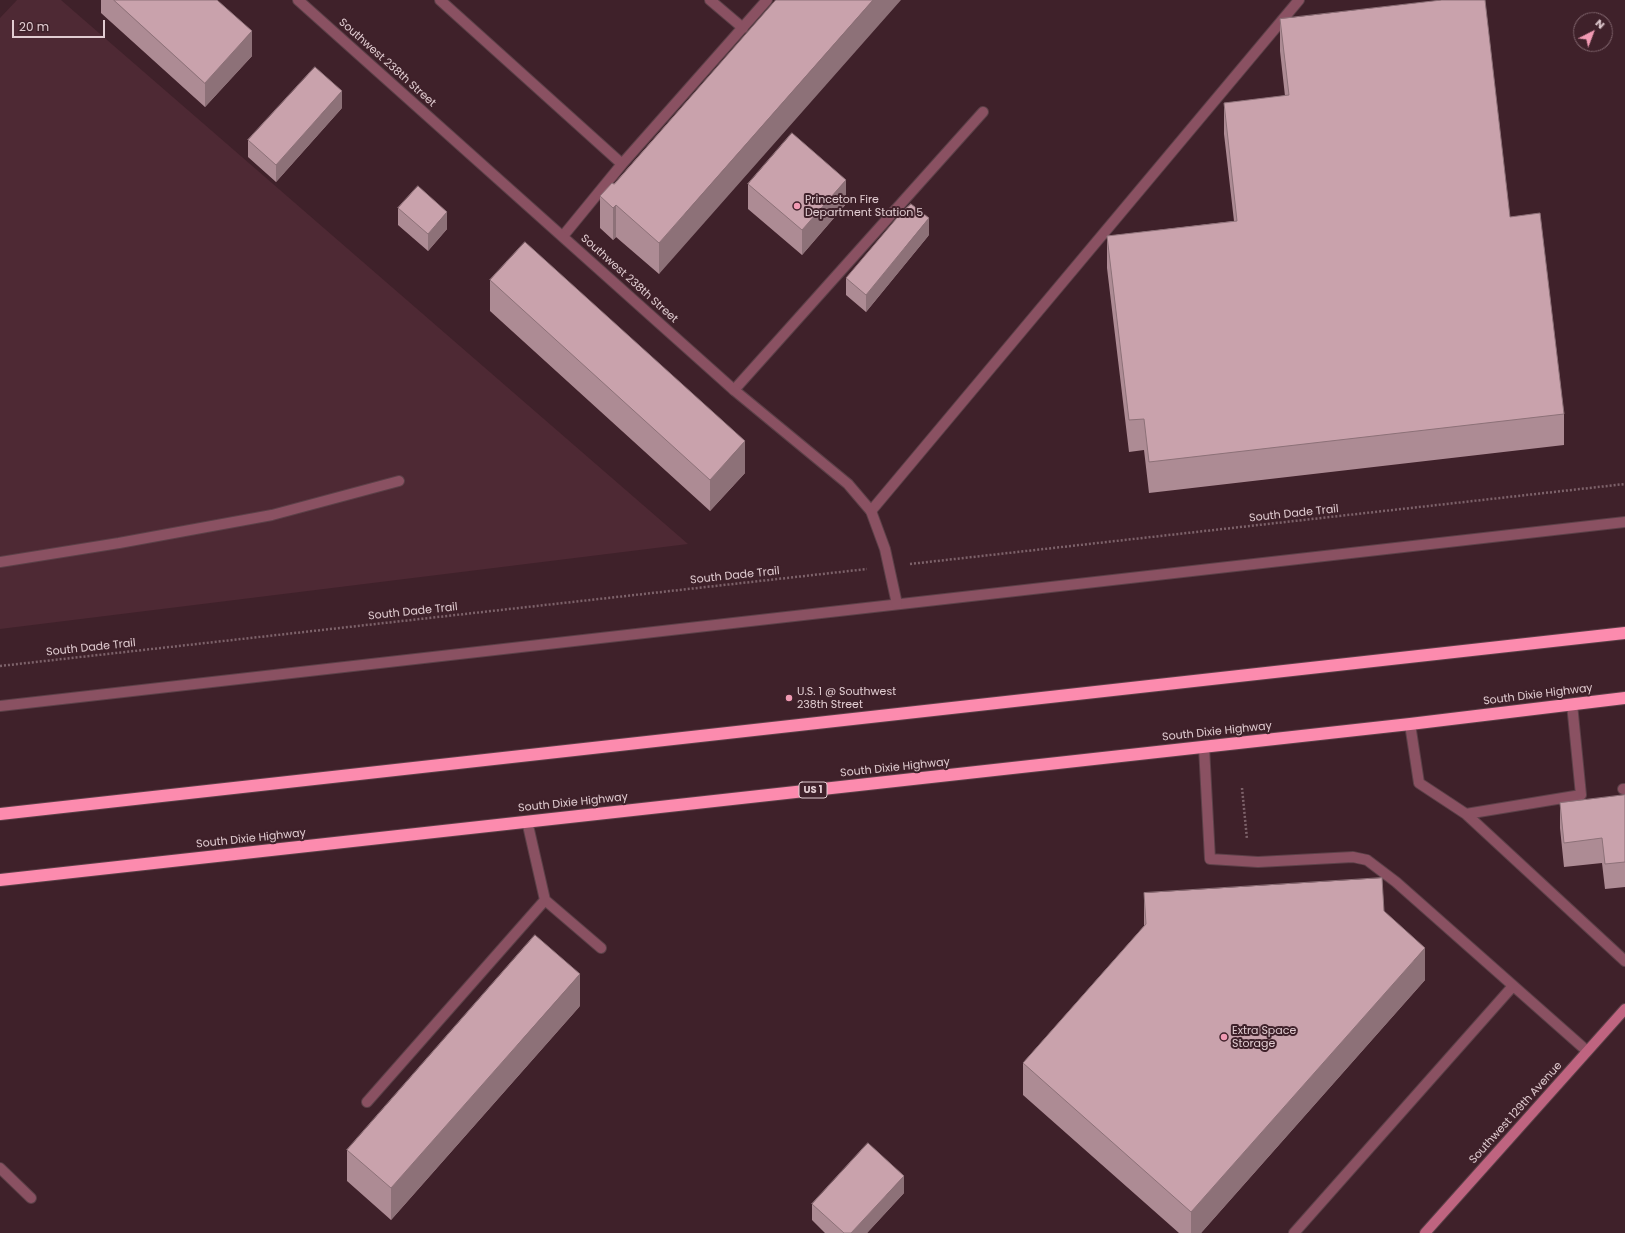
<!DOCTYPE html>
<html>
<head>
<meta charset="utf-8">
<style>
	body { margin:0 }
	#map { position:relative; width:1625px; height:1233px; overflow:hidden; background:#3f212a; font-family:Poppins,sans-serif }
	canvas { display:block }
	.north { position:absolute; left:1573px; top:12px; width:40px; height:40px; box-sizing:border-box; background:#3f212a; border:1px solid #80656d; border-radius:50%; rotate:42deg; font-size:11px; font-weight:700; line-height:16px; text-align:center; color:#e1ccd1 }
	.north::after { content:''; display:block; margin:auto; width:14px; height:18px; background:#f19ab3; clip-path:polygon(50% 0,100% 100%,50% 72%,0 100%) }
	.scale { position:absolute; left:12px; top:20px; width:93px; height:18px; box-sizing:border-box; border:2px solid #e1ccd1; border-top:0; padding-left:5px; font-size:12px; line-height:14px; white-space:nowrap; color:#e1ccd1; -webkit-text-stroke:3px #3f212a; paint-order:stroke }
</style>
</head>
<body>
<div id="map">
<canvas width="1625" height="1233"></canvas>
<div class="north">N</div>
<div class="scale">20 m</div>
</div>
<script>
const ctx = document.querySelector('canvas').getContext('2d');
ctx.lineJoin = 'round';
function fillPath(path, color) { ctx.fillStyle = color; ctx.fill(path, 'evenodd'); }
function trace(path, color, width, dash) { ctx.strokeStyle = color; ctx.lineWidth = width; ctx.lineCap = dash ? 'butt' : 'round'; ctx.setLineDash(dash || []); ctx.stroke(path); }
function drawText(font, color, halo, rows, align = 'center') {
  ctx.font = font + ' Poppins,sans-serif'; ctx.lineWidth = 4; ctx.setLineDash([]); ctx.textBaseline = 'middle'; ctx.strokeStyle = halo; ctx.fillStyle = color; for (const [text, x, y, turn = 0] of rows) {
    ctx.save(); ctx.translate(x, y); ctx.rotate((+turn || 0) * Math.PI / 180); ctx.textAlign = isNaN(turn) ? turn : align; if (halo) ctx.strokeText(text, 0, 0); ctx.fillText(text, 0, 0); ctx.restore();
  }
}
const built = new Path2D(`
	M17,0H61L688,544L0,629V18Z`);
const path = new Path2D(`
	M910,564L1625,484
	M0,666L867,569
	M1242,788L1247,839`);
const lane = new Path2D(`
	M440,0L622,164L767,0
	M710,0L743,28
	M563,236L622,164
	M734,390L983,112
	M871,511L1299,0
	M0,562L119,543L272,515L399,481
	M0,706L1625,522
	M1410,724L1419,783L1466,814L1625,961
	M1204,747L1210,859L1258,862L1353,857L1367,860L1396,882L1587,1051
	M1623,789H1625
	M1466,814L1581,795L1572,704
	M545,900L601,948
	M367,1102L545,900L527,821
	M1294,1233L1513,986`);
const street = new Path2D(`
	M298,0L734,390L848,484L871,511L885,549L897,604
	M0,1168L31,1198`);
const secondary = new Path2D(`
	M1425,1233L1625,1009`);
const highway = new Path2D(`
	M0,814L1625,633
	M0,880L1410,724L1625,698`);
const wall = new Path2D(`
	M101,0H217L252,56L205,107L101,13Z
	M776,0L659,274L616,237L613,240L600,228V196L614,184Z
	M1280,19L1510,217L1564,414V445L1149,493L1144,450L1129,452L1107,268V236L1234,221L1224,134V103L1285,96L1280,51Z
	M342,108L276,182L248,157V140Z
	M748,184L846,204L802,255L748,209Z
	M398,208L447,229L428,251L398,225Z
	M929,235L866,312L846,295V278Z
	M490,280L745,473L710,511L490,311Z
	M1625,795V887L1605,889L1602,863L1564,867L1560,828V803Z
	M1144,893L1384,911L1425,980L1201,1233H1179L1023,1095V1063L1144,926Z
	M580,1006L391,1220L347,1181V1150Z
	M904,1193L867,1233H825L812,1220V1204Z`);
const shadedWall = new Path2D(`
	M873,0H901L659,274V243Z
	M252,31V56L205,107V83Z
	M342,91V108L276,182V165Z
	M846,180V204L802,255V230Z
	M616,205V237L613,240V208Z
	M447,212V229L428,251V234Z
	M929,218V235L866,312V295Z
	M745,441V473L710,511V480Z
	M1425,948V980L1201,1233H1191V1212Z
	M580,974V1006L391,1220V1188Z
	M904,1176V1193L867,1233H851Z`);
const building = new Path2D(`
	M114,0H217L252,31L205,83Z
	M776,0H873L659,243L616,205L613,208L600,196L612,183L614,184Z
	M1442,0H1485L1510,217L1540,213L1564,414L1149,462L1144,419L1129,420L1107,236L1237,221L1224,103L1289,95L1280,19Z
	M315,67L342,91L276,165L248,140Z
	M792,133L846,180L802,230L748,184Z
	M418,186L447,212L428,234L398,208Z
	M911,204L929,218L866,295L846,278L902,212Z
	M525,242L745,441L710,480L490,280Z
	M1625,795V862L1605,864L1602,838L1564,843L1560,803Z
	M1382,878L1384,911L1425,948L1191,1212L1023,1063L1146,924L1144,893Z
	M535,935L580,974L391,1188L347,1150Z
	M868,1143L904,1176L851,1233H844L812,1204Z`);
const markers = [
	[797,206,4,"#f19ab3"],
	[789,698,4,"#f19ab3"],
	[1224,1037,4,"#f19ab3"]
];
const shields = [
	[813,790,28]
];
const shieldNames = [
	["US 1",813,790]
];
const streetNames = [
	["Southwest 238th Street",387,63,42],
	["Southwest 238th Street",629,279,42],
	["South Dade Trail",1294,514,-6],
	["South Dade Trail",735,576,-6],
	["South Dade Trail",413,612,-6],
	["South Dade Trail",91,648,-6],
	["South Dixie Highway",1538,695,-7],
	["South Dixie Highway",1217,732,-6],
	["South Dixie Highway",895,768,-6],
	["South Dixie Highway",573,803,-6],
	["South Dixie Highway",251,839,-6],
	["Southwest 129th Avenue",1516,1113,-48]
];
const poiNames = [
	["Princeton Fire",805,200],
	["Department Station 5",805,213],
	["U.S. 1 @ Southwest",797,692],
	["238th Street",797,705],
	["Extra Space",1232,1031],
	["Storage",1232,1044]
];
fillPath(built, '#4e2934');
trace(lane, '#5c4048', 12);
trace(street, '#5c4048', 12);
trace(secondary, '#5c4048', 12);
trace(highway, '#5c4048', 14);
trace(path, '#7d626a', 2.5, [2, 2]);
trace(lane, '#8a5162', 10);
trace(street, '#8a5162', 10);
trace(secondary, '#bf6480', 10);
trace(highway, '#fc8bae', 12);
fillPath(wall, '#ad8b94');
fillPath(shadedWall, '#8d7178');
fillPath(building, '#c9a2ac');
trace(building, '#8d7178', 1);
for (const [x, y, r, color] of markers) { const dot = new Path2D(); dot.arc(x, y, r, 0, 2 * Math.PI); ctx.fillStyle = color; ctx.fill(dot); trace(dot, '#3f212a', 1.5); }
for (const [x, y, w] of shields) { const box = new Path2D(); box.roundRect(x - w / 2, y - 8, w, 16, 3); ctx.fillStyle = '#3f212a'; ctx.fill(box); trace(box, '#e1ccd1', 1); }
drawText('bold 10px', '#e1ccd1', null, shieldNames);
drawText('11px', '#e1ccd1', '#3f212a', streetNames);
drawText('11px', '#e1ccd1', '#3f212a', poiNames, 'left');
</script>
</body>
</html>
